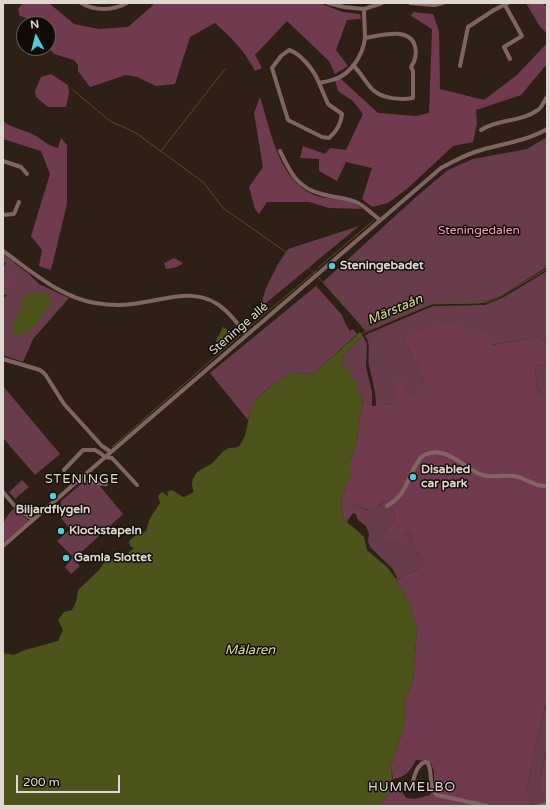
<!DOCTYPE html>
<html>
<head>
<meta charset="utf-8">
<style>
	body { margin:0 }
	#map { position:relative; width:550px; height:809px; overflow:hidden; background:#2e2017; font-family:"Varela Round",sans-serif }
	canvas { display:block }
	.frame { position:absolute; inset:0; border:4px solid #e0d7d0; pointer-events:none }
	.north { position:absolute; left:16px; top:16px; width:40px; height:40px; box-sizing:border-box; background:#110b07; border:1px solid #645d57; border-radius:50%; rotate:353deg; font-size:11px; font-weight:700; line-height:16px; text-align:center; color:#e0d7d0 }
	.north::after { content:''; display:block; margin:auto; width:14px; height:18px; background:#52cbd7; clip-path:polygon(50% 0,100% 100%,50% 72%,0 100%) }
	.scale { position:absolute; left:16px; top:775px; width:104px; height:18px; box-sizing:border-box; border:2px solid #e0d7d0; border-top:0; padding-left:5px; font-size:12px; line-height:14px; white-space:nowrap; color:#e0d7d0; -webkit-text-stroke:3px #110b07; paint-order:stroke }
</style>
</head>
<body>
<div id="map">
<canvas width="550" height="809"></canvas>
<div class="frame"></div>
<div class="north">N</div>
<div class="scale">200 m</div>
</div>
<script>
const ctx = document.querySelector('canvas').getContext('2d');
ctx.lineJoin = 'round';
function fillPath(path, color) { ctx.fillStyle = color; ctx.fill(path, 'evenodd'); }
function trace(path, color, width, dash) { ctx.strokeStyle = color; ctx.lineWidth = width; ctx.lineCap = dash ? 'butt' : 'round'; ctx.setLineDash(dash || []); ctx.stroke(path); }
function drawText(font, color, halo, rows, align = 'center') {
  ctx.font = font + ' "Varela Round",sans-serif'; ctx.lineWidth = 3; ctx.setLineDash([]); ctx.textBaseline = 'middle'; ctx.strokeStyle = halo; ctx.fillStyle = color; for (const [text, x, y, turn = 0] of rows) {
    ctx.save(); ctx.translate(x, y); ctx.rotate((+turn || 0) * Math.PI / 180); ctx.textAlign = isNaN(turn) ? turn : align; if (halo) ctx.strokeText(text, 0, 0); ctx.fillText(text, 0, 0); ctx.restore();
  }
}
const green = new Path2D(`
	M547,137V267L500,296L482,303L433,304L366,331L323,282L417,196L448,170L473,159L527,149Z
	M359,226L260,308L266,288L278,264L288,249Z
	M3,254L29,274L39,284L69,298L33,339L23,362L3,355V299L7,295L3,294V288L10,289L12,277L3,275V268L6,263L3,261ZM41,292L12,330L21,310V299L32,293Z
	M547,271V344L539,337L490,345L468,337H403L424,382L413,399L405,384L393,404L376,406C376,389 372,381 369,365C367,355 372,345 365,335L433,306L485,305L504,297Z
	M316,286L342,315L346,325L350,331L353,329L357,334L315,373L306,374L293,372C281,379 257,393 252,408C250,412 249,416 248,420L210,373Z
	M363,336L367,344L366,367L372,392V406L363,401L358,393V383L341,366L343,362L342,357Z
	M547,363V397L537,390L535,366Z
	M3,386L60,454L35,475L3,438Z
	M22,480L29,487L15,499L9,492Z
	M81,484L99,485L123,514L74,559L80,566L71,574L65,567L73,557L57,541L70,529L60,517L61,501Z
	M385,500L389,504L396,518L383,532L403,535L409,531L416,550L425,563L415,571L403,575L397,581L396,579L397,577L392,568L371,548L368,542L369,534L366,526L358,520L356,514L353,513V507L356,504L366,510L379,506Z
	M547,697V746L539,784L541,792L547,791V806L533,805L526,791Z`);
const forest = new Path2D(`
	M23,3H50V4L74,24L99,29L128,27L152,6L154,3H319L343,12L360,14L361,19L347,20L336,50L348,66L335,74L329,61L287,21L255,55L262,68L255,71C244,50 233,39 215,23L190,37L175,84L156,86L137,77L126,75L90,87L78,71V65L74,60L54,54L48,47V24H32L29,19L20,16L18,9Z
	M526,3H543L547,7V34L539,25Z
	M413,12L433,14L439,31L440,89L484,100L517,75L547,43V64L521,95L476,110L477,123L473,142L453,146L408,188L388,203L372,207L362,199L372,168L346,162L337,181L319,171V159L300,158L303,146L325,154L330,148L346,150L363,114L353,101L338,91L335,80L341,79L378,113L416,116L429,113L432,29L411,16Z
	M51,74L68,85L69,93L66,107H48L36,97L35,91L41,77Z
	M260,97C271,132 280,187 321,197C335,200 351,198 362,209L329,208L309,202H267L259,214L255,209L249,187L263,167L254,113Z
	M3,121C15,130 24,129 36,136C44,141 49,146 58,148L61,138L67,145V204L51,270L39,266L42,250L31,236L50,174L41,151L3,139Z
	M174,258L183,263L177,267L166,269L164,263Z
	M3,275L12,277L17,285L10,289L3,288Z
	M442,324H460L468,337L488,331L491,345L539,337L547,344V363L535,366L537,390L547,397V697L526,791L533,805L535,806H378L389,794L393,785L399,787L406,798L415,799L430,795L434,786V772L431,763L427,761L416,760C410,771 406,777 393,779L391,766L404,727L405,700L413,681L417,629L410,605L397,581L403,575L415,571L425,563L416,550L409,531L403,535L397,543L386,539L383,532L396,518L389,504L385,500C372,511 371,513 356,504L353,507V513L346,523L344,520L341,501L351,473V459L357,441L359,420L363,401L372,406L393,404L399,378L405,384L413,398L424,382L403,337Z
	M15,508L29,521L3,543C3,526 1,520 15,508Z
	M547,746V791L541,793L539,784Z`);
const water = new Path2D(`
	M36,292C45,292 52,295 50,305C41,316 31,336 15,336C9,330 15,324 15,317L21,310V299L28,294Z
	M223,327L230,331V335L226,340L219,344L216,341Z
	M360,332L363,336L342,357L343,362L341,366H346L350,369V374L358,383V393L363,401L359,420L357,441L351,459V473L341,501L344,520L358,531L364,537L367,550L388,568L396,579L410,605L417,629L413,681L405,700L404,727L391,766L393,785L389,794L378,806H3V653L14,655L25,650L58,641L63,630L58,620L64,612L72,610L76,602L78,590L99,570L105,561L116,558H122L134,548L130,546L129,541L136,535L146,531L150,518L160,503L158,496L161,493L163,492L167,496L168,495L167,492C173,487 178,495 184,497L194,492C192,487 191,482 194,477C197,470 205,468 211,464C217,460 221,451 229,448C233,447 237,449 240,445C248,435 247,418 252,407C258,393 281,379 293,372L306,374L315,373Z`);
const stream = new Path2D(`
	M73,90L110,121L136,133L203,182L223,208L310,269
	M161,151L225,69
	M318,268L374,220
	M312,271L315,274
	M318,277L361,325
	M249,327L317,270
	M362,327L365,331
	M361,334L431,304L477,303L488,302L497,298L547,269
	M112,447L241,334`);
const minor = new Path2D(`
	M81,3C95,11 112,11 127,3
	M328,3L344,7L364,9L382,3
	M410,3L434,5L443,3
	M505,5L522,36L504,47L510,59
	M353,65C361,73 366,83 373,90C383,99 401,100 413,98V71L411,67C415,61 417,53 415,46C409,26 379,36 365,38
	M460,66L468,27L494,10L508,3
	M319,83L328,104L342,114C341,124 336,132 329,138L322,137L288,120L272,68L281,56L289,50C302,54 315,72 319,83C324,82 330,81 335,79C351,74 363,55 365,38C365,28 364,19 364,9
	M481,130C498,119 521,122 538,110C542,107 544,101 547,97
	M280,151C290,172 297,188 322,194C334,198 347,197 358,203C366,207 373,215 380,220
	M3,161L21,167L27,174
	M3,215L14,214L19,202
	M3,251C31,271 60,297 95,303C107,305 120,306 132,304C164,301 197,284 225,310C234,318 240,327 247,335
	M3,359L40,370L45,374L64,404L102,446L111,452L441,168C452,162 463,156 475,152C499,144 525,142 547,129
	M64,470L83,450H95L100,453L105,457L112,458L137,485
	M78,481L106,484
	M3,492L14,505L33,520
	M387,506C393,502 399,498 403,491C408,483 416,459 424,455C446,444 463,468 482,475C495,479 507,473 518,477C528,480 536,487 547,486
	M3,546L111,452
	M412,785C414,778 416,765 425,762L428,763C433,773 428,787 437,795L487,806
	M539,806L547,804`);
const markers = [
	[332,266,4,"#52cbd7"],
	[413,477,4,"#52cbd7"],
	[53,496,4,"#52cbd7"],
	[61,531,4,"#52cbd7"],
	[66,558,4,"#52cbd7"]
];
const parkNames = [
	["Steningedalen",479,231]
];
const poiNames = [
	["Steningebadet",340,266],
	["Disabled",421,470],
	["car park",421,484],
	["Biljardflygeln",53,510,"center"],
	["Klockstapeln",69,531],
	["Gamla Slottet",74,558]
];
const streetNames = [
	["Steninge allé",239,329,-41]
];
const waterNames = [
	["Märstaån",395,310,-23],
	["Mälaren",250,651]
];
const neighbourhoodNames = [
	["STENINGE",82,480],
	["HUMMELBO",412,788]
];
fillPath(green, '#693c4c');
fillPath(forest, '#713b4f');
fillPath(water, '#4d541b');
trace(stream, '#4d541b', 1);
trace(minor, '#806562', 4);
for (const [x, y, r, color] of markers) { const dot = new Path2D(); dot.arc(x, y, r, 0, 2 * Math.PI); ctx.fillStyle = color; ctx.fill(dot); trace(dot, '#110b07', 1.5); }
drawText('12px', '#f8a1bf', '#110b07', parkNames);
drawText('bold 12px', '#e0d7d0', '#110b07', poiNames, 'left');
drawText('12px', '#e0d7d0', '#110b07', streetNames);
drawText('italic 13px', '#d5e28d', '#110b07', waterNames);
ctx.letterSpacing = '1px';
drawText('13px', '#e0d7d0', '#110b07', neighbourhoodNames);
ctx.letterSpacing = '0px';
</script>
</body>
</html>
